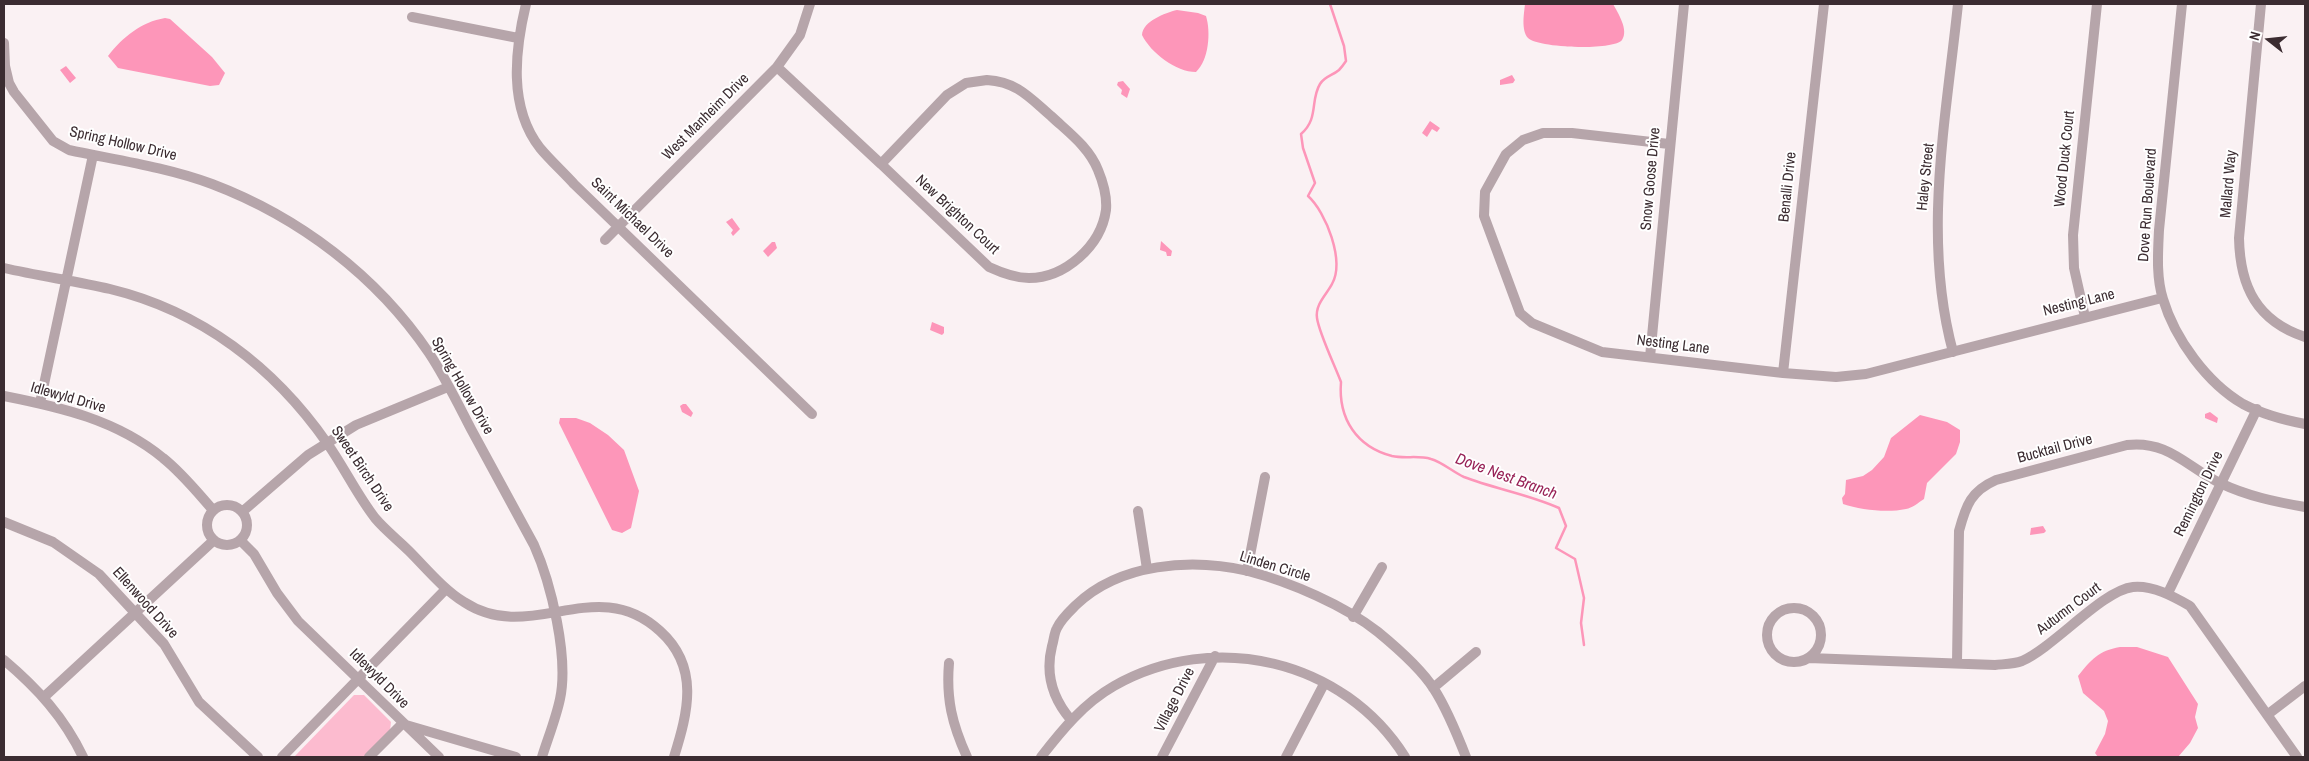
<!DOCTYPE html>
<html>
<head>
<meta charset="utf-8">
<style>
	body { margin:0 }
	#map { position:relative; width:2309px; height:761px; overflow:hidden; background:#faf1f3; font-family:"Archivo Narrow",sans-serif }
	canvas { display:block }
	.frame { position:absolute; inset:0; border:5px solid #3b2c31; pointer-events:none }
	.north { position:absolute; left:2244px; top:15px; width:50px; height:50px; -webkit-text-stroke:4px #fff; paint-order:stroke; rotate:286deg; font-size:14px; font-weight:700; line-height:20px; text-align:center; color:#3b2c31 }
	.north::after { content:''; display:block; margin:auto; width:18px; height:22px; background:#3b2c31; clip-path:polygon(50% 0,100% 100%,50% 72%,0 100%) }
</style>
</head>
<body>
<div id="map">
<canvas width="2309" height="761"></canvas>
<div class="frame"></div>
<div class="north">N</div>
</div>
<script>
const ctx = document.querySelector('canvas').getContext('2d');
ctx.lineJoin = 'round';
function fillPath(path, color) { ctx.fillStyle = color; ctx.fill(path, 'evenodd'); }
function trace(path, color, width, dash) { ctx.strokeStyle = color; ctx.lineWidth = width; ctx.lineCap = dash ? 'butt' : 'round'; ctx.setLineDash(dash || []); ctx.stroke(path); }
function drawText(font, color, halo, rows, align = 'center') {
  ctx.font = font + ' "Archivo Narrow",sans-serif'; ctx.lineWidth = 4; ctx.setLineDash([]); ctx.textBaseline = 'middle'; ctx.strokeStyle = halo; ctx.fillStyle = color; for (const [text, x, y, turn = 0] of rows) {
    ctx.save(); ctx.translate(x, y); ctx.rotate((+turn || 0) * Math.PI / 180); ctx.textAlign = isNaN(turn) ? turn : align; if (halo) ctx.strokeText(text, 0, 0); ctx.fillText(text, 0, 0); ctx.restore();
  }
}
const green = new Path2D(`
	M354,695H364L391,722L390,731L365,757H294Z`);
const water = new Path2D(`
	M1525,4H1613C1618,13 1629,30 1622,40C1613,51 1538,48 1528,38C1521,30 1524,14 1525,4Z
	M1177,10L1198,13L1206,16C1211,32 1209,60 1196,72C1176,72 1151,53 1142,35C1143,21 1165,13 1177,10Z
	M165,18L170,19L212,57L225,73L219,85L210,86L118,68L108,56C123,37 141,22 165,18Z
	M66,66L76,78L70,83L60,70Z
	M1512,75L1515,80L1513,83L1500,85V80Z
	M1123,81L1130,89L1127,98L1121,94L1122,90L1117,85L1118,82Z
	M1430,121L1440,128L1437,132L1432,129L1427,137L1422,133Z
	M732,218L740,229L733,236L731,233L733,230L726,222Z
	M1161,241L1172,251L1171,256H1167L1166,252L1160,250Z
	M772,242H775L777,248L768,257L763,251Z
	M932,322L944,327V333L942,335L930,330Z
	M683,404H686L693,413L691,417L682,412L680,406Z
	M2210,412L2218,418L2217,423L2205,418V414Z
	M1920,415L1947,422L1960,430V442L1956,454L1927,483L1924,499C1918,503 1912,508 1906,509C1887,513 1861,510 1843,504L1842,498L1845,494L1846,480L1863,476L1872,470L1884,457L1891,438Z
	M560,418H576L590,423L608,435L624,450L639,491L631,528L622,533L612,530L559,423Z
	M2043,526L2046,531L2044,533L2030,535L2031,528Z
	M2120,647H2137L2168,657L2198,704L2195,717L2198,728L2190,743L2178,757H2098L2095,753L2105,734L2108,721L2104,711L2083,693L2078,676C2092,659 2098,651 2120,647Z`);
const stream = new Path2D(`
	M1330,4L1344,46L1346,61C1344,64 1341,68 1339,70C1332,76 1325,76 1320,84C1310,100 1319,119 1301,134L1303,148L1315,183L1308,196C1326,212 1345,261 1332,284C1327,294 1315,304 1317,318C1319,333 1335,366 1341,382C1338,419 1357,447 1392,456C1405,459 1418,455 1431,459C1442,462 1453,472 1464,477C1495,489 1528,494 1559,508L1566,526L1556,548L1575,559L1584,598L1581,623L1584,645`);
const minor = new Path2D(`
	M526,4C515,50 508,107 540,148C550,160 563,172 574,184L812,414
	M2182,4L2159,230C2158,252 2156,277 2163,299C2175,339 2207,383 2243,404C2262,414 2284,420 2305,424
	M2261,4L2239,238C2240,287 2257,321 2305,337
	M412,17L518,38
	M4,43L5,66L9,83L14,92L53,141L69,150C116,160 166,167 212,184C299,217 377,276 429,353C445,377 458,404 471,429C492,468 513,507 534,545C551,583 569,657 560,699C556,718 548,738 542,757
	M777,67L881,164
	M987,80C1017,82 1029,97 1051,116C1068,132 1089,147 1098,170C1103,182 1107,198 1106,210C1101,246 1065,278 1029,278C1015,278 1002,273 989,267L881,164L947,95L966,83Z
	M1669,144L1572,133H1543L1523,140L1506,154L1485,192L1484,216L1520,313L1532,323L1602,352L1783,373L1836,377L1866,374L2162,298
	M605,240L777,67L800,35L810,4
	M4,268C39,276 75,281 110,289C201,311 274,367 327,443C344,467 357,495 375,518C385,530 398,540 409,551C426,568 443,589 464,602C531,646 596,572 660,631C700,667 688,712 674,757
	M2085,317L2074,268L2073,235L2097,4
	M1953,352C1922,238 1946,119 1958,4
	M1650,357L1684,4
	M1783,373L1824,4
	M4,396C60,407 117,420 163,458C182,473 197,492 213,510
	M40,403L93,155
	M207 525a20 20 0 1 1 40 0a20 20 0 1 1-40 0Z
	M1138,511L1147,569
	M242,512L308,455L356,425L448,387
	M4,522L53,542L99,574L164,644L199,702L258,757
	M241,541L254,554L277,593L298,621L439,757
	M1247,571L1265,477
	M2168,593L2257,409
	M1767 635a27 27 0 1 1 54 0a27 27 0 1 1-54 0Z
	M1353,617L1382,567
	M1809,658L1995,665C2004,664 2014,664 2022,661C2054,647 2103,590 2133,587C2153,585 2174,597 2190,606L2297,757
	M4,660C37,688 64,717 83,757
	M1957,662L1959,531C1966,505 1971,491 1996,480L2127,445C2168,440 2187,467 2220,483C2247,496 2276,502 2305,507
	M949,663C946,699 952,724 967,757
	M1433,688L1476,652
	M44,697L213,541
	M2267,715L2305,686
	M1071,720C1053,699 1045,674 1052,646C1054,640 1054,633 1057,628C1061,619 1070,611 1076,605C1120,563 1191,558 1248,571C1290,582 1344,605 1378,632C1395,646 1422,670 1434,689C1447,709 1457,734 1466,757
	M406,725L516,757
	M282,757L446,589
	M369,757L402,724
	M1041,757C1062,730 1084,703 1114,686C1214,629 1344,660 1405,757
	M1162,757L1215,656
	M1286,757L1324,684`);
const streetNames = [
	["West Manheim Drive",706,117,-45],
	["Spring Hollow Drive",123,144,13],
	["Wood Duck Court",2065,159,-84],
	["Haley Street",1926,177,-84],
	["Snow Goose Drive",1651,179,-85],
	["Mallard Way",2229,184,-85],
	["Benalli Drive",1788,187,-84],
	["Dove Run Boulevard",2148,205,-86],
	["New Brighton Court",957,215,43],
	["Saint Michael Drive",632,218,44],
	["Nesting Lane",2079,303,-14],
	["Nesting Lane",1673,345,7],
	["Spring Hollow Drive",462,386,60],
	["Idlewyld Drive",68,398,16],
	["Bucktail Drive",2055,449,-15],
	["Sweet Birch Drive",362,469,56],
	["Remington Drive",2199,494,-64],
	["Linden Circle",1275,567,17],
	["Ellenwood Drive",145,603,48],
	["Autumn Court",2069,609,-37],
	["Idlewyld Drive",379,679,45],
	["Village Drive",1175,700,-63]
];
const waterNames = [
	["Dove Nest Branch",1506,477,20]
];
fillPath(green, '#fcbbcf');
fillPath(water, '#fd96b9');
trace(stream, '#fd96b9', 2.5);
trace(minor, '#b6a5aa', 10);
drawText('15px', '#3b2c31', '#fff', streetNames);
drawText('italic 16px', '#972156', '#fff', waterNames);
</script>
</body>
</html>
